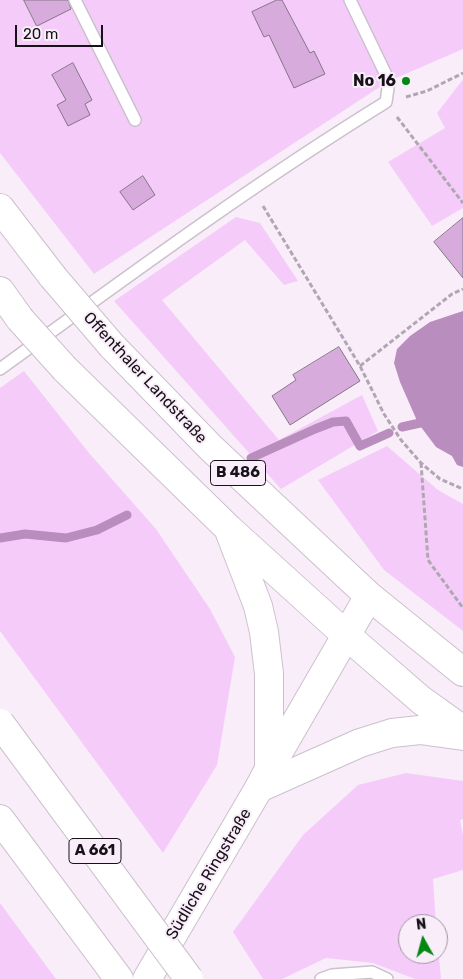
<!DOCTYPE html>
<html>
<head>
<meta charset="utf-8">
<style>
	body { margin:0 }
	#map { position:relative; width:463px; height:979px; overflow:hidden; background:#f9edfa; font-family:Rubik,sans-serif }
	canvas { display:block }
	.north { position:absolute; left:398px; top:914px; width:50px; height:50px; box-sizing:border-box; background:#f9edfa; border:1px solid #9e959f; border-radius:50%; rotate:353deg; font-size:14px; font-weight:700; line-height:20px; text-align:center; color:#161217 }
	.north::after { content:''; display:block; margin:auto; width:18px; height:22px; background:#028810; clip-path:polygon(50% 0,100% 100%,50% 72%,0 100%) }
	.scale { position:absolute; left:15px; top:25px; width:88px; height:22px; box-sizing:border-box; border:2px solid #161217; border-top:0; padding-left:6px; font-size:15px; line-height:18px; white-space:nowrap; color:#161217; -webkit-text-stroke:4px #f9edfa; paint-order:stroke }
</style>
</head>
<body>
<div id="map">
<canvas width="463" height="979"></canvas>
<div class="north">N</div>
<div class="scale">20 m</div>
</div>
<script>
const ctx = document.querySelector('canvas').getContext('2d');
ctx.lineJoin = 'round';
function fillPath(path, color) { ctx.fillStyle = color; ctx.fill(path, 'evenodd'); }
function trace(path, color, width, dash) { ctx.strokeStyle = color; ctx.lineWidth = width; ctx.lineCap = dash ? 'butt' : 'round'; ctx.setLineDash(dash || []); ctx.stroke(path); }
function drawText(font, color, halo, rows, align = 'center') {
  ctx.font = font + ' Rubik,sans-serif'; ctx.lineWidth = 4; ctx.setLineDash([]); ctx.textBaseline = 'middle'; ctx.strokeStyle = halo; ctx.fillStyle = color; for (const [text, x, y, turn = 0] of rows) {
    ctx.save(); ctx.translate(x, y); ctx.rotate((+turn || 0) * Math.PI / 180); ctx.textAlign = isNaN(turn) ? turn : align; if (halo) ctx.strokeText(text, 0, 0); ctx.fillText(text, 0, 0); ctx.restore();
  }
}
const green = new Path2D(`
	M0,0H463V49L389,81L94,274L0,153Z
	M463,80V208L432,226L388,162L445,128L437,113L461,82Z
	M236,217L260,223L298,281L284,285L245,240L162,300L279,440L362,395L378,431L281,489L114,301Z
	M24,371L89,453L156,529L210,609L235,657L217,765L163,853L0,631V388Z
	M387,446L438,490L463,504V631L384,570L318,480Z
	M406,773L463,781V819L460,820L463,835V870L433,879L436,924H408V954H438V945L441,979H415L373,963L326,958L282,979H263L233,932L303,835L358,785Z
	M0,903L56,979H0Z`);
const water = new Path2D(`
	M463,311V467L457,465L452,456L436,447L418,423L400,382L394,363L397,349L410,336L430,322Z`);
const stream = new Path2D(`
	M402,427L429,421
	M251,458L315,429L333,422L346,421L360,446L389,433
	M0,538L25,534L66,538L97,530L127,515`);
const building = new Path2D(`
	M24,0H68L71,9L37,26Z
	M277,0H282L310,53L314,51L325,74L294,88L269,35L264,37L252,12Z
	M73,63L92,100L85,104L90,115L68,126L57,105L66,100L52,75Z
	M143,176L155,195L133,210L120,192Z
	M463,218V278L434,242Z
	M339,347L360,381L290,425L272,396L296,380L293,375Z`);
const path = new Path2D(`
	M406,97L427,91L463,73
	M397,117L463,203
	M263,206L360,366L384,414L401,440L421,463L440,479L463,489
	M360,366L452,294L463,289
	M421,463L428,560L463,608`);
const lane = new Path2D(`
	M75,0L135,120
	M0,369C127,277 253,184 386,102L389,81L350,0
	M321,979L332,975L372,972L387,979`);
const secondary = new Path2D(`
	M147,979L259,788L269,769`);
const primary = new Path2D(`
	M0,208L53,277
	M0,291L20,319
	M112,346L211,448L369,596L463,672
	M65,369L229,529L346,635L421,700L463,730
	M230,533L258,606L264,632L269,674V769
	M270,767L369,596
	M259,788L360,743L392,733L420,730L463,736`);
const highway = new Path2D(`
	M0,819L119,979`);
const primaryBridge = new Path2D(`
	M53,277L112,346
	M20,319L65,369`);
const highwayBridge = new Path2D(`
	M0,723L189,979`);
const markers = [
	[406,81,5,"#028810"]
];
const shields = [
	[238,473,55],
	[95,851,52]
];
const shieldNames = [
	["B 486",238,473],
	["A 661",95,851]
];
const poiNames = [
	["No 16",396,81]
];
const streetNames = [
	["Offenthaler Landstraße",145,378,47],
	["Südliche Ringstraße",209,874,-59]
];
fillPath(green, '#f5ccf9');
fillPath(water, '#b98dbd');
trace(stream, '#b98dbd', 9);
fillPath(building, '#d8abdd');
trace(building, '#837884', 1);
trace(lane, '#ccc0ce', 14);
trace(secondary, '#ccc0ce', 30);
trace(primary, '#ccc0ce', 30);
trace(highway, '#ccc0ce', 30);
trace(path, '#b1a7b2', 3, [5, 2.5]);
trace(lane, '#fff', 11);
trace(secondary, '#fff', 28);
trace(primary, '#fff', 28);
trace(highway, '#fff', 28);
trace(primaryBridge, '#ccc0ce', 30, []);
trace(highwayBridge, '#ccc0ce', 30, []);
trace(primaryBridge, '#fff', 28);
trace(highwayBridge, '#fff', 28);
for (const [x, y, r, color] of markers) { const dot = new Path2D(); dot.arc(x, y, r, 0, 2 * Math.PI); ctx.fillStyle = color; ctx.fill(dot); trace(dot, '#f9edfa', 2); }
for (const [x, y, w] of shields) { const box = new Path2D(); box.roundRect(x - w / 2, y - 12.5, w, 25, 4); ctx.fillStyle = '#f9edfa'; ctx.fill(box); trace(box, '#161217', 1); }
drawText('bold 15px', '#161217', null, shieldNames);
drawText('bold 16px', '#161217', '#f9edfa', poiNames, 'right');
drawText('16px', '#161217', '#f9edfa', streetNames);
</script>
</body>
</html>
